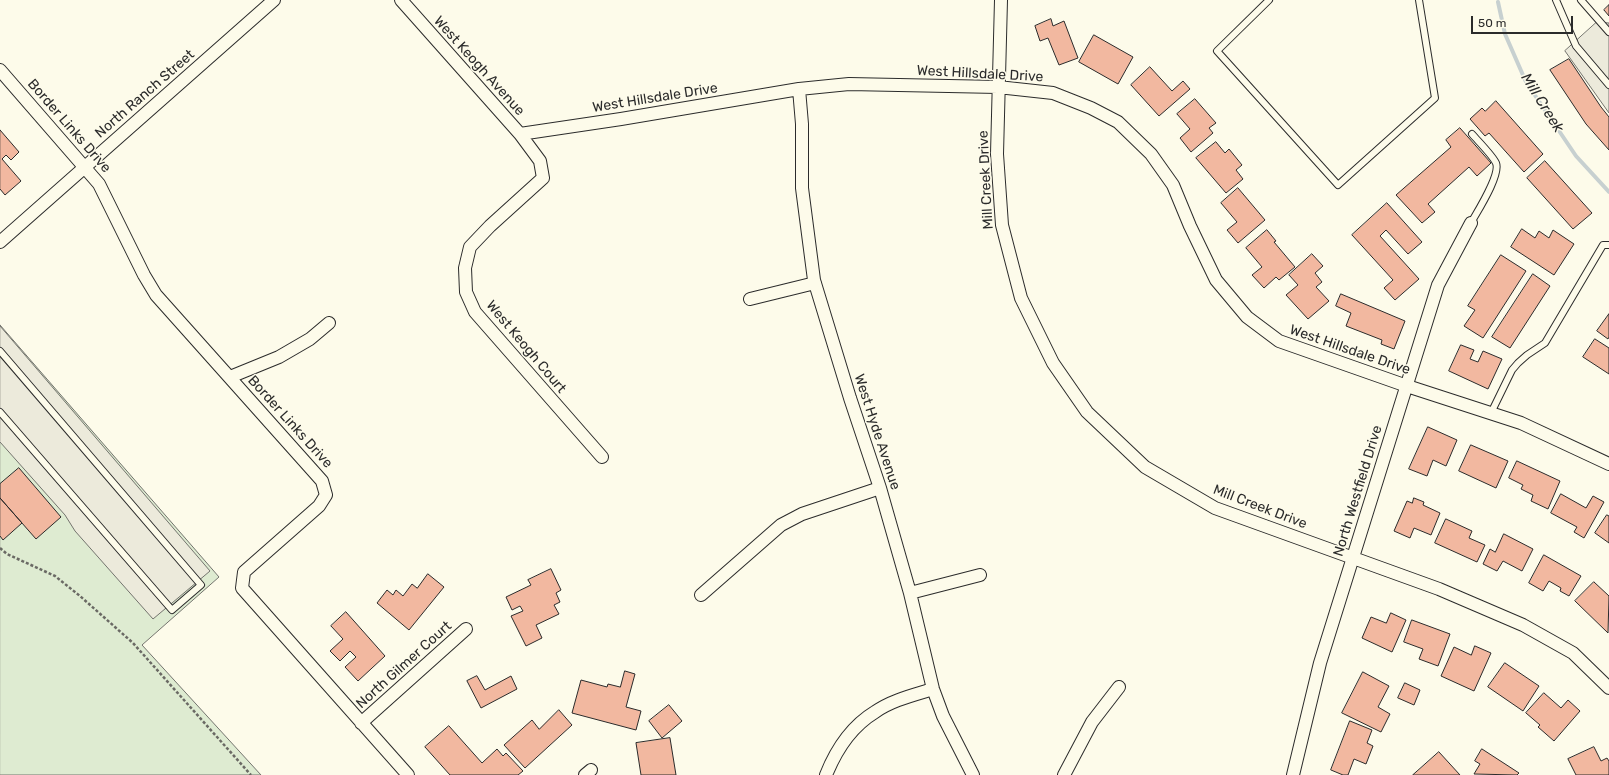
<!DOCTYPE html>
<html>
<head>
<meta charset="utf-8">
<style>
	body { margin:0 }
	#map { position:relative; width:1609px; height:775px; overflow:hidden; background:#fdfbea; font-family:Rubik,sans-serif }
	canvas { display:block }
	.scale { position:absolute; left:1471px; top:16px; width:102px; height:18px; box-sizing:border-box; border:2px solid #2b2b2b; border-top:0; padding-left:5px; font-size:12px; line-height:14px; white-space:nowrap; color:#2b2b2b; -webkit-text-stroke:3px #fdfbea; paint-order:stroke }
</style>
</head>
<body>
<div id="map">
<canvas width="1609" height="775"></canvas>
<div class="scale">50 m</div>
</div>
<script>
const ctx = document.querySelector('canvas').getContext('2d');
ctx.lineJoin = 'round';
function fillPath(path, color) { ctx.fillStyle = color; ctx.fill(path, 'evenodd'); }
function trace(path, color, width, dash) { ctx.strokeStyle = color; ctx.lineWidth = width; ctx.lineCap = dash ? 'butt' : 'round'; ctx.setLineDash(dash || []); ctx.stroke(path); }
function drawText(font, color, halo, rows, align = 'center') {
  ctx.font = font + ' Rubik,sans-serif'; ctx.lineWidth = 3; ctx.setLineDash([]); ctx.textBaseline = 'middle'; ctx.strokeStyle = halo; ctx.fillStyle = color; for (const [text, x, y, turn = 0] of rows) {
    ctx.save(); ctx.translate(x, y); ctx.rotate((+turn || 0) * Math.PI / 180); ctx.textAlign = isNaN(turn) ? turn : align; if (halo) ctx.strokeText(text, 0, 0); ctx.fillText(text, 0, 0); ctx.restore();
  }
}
const green = new Path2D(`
	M0,325L219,577L142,645L261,775H0Z`);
const parking = new Path2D(`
	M1597,22L1609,23V113L1565,51Z
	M0,326L210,571L153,619L75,531L65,515L0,442Z`);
const stream = new Path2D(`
	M1498,2L1505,34L1526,82L1576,156L1609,192`);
const building = new Path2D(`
	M1609,5V16L1604,10Z
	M1051,19L1053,26L1064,21L1078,58L1059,65L1048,38L1040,41L1035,26Z
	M1094,35L1133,57L1118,84L1079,62Z
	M1569,59L1601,107L1609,117V150L1586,124L1550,70Z
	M1150,67L1172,91L1183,81L1190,89L1159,116L1131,85Z
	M1195,99L1216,123L1209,128L1213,133L1191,152L1180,138L1190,129L1177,114Z
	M1496,101L1543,154L1524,172L1489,133L1485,136L1470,119L1482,108L1485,111Z
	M1460,128L1491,163L1477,176L1469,167L1428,204L1435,212L1422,223L1396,195L1451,147L1446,140Z
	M0,130L19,152L11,160L6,155L2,159L21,181L5,195L0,189Z
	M1216,142L1225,153L1229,149L1242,165L1236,170L1243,179L1226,193L1196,158Z
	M1545,161L1592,213L1573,229L1527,178Z
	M1238,188L1265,220L1238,243L1227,230L1237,222L1221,203Z
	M1387,203L1422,242L1408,254L1386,230L1380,236L1419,279L1395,300L1384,288L1393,280L1352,235Z
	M1522,229L1535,238L1539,231L1549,238L1553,230L1574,244L1554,275L1511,247Z
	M1267,230L1276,241L1274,242L1295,267L1279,280L1276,277L1264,288L1252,275L1262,267L1246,248Z
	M1312,254L1323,266L1315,273L1322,282L1316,287L1329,301L1308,319L1286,295L1298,285L1289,275Z
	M1501,255L1526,271L1483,338L1464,326L1475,310L1468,306Z
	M1533,274L1550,286L1510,348L1492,337Z
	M1341,294L1405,321L1394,349L1381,344L1382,340L1346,326L1351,313L1336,306Z
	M1609,314V337L1608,339L1597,331Z
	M1595,339L1609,348V374L1583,357Z
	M1461,345L1474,350L1470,359L1478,362L1483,351L1502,359L1488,389L1449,371Z
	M1428,427L1457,440L1446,466L1433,460L1427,476L1409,469Z
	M1471,445L1508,461L1496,488L1459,471Z
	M1517,461L1560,481L1548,509L1531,501L1533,495L1521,489L1523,485L1509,478Z
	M19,468L61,517L36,539L0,498V484Z
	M1561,494L1586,508L1593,496L1604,502L1584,538L1574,532L1577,527L1551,513Z
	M0,498L22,523L3,540L0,536Z
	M1414,498L1424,502L1423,505L1440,513L1431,535L1414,528L1410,538L1394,531L1407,501L1412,503Z
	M1607,515L1609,516V543L1595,533Z
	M1446,519L1472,531L1469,538L1485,545L1477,562L1435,543Z
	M1504,534L1533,549L1522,571L1503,561L1497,571L1483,564L1490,549L1495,552Z
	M1544,555L1581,576L1569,596L1560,591L1561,588L1549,581L1543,591L1529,583Z
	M551,569L561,590L556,593L560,602L554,605L559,614L536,625L542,638L526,646L511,616L523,611L520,606L512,610L506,597L531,585L528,580Z
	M428,574L444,587L409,630L377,603L387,590L393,595L396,590L403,596L412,584L417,588Z
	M1594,582L1609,596L1608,633L1575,601Z
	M346,612L385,656L358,681L345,667L356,657L350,651L340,661L330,651L343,639L331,626Z
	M1391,613L1406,620L1392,652L1362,638L1371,617L1386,623Z
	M1412,620L1450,634L1438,666L1419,659L1423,649L1404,642Z
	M1475,646L1491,653L1474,691L1441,676L1454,647L1471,655Z
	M1505,663L1539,686L1523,711L1488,687Z
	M625,671L635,674L626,707L641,711L636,730L572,713L581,680L607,687L608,684L620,687Z
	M1363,672L1389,686L1378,707L1390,714L1381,732L1342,713Z
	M477,676L485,690L511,676L517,689L481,708L467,681Z
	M1405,683L1420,690L1414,705L1398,698Z
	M1544,693L1561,708L1568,700L1580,711L1554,741L1538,727L1540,725L1526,713Z
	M669,705L682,721L662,738L649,721Z
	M559,710L572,725L525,768L504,745L532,720L539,729Z
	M1350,721L1372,730L1367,743L1373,746L1366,764L1354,759L1348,775H1343L1331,770Z
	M449,726L482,763L497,749L503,756L506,753L523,771L518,775H450L425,747Z
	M670,738L676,775H641L636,743Z
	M1594,747L1601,761L1607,758L1609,761V775H1576L1568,759Z
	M1482,749L1519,773L1517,775L1474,774L1480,764L1475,761Z
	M1439,752L1460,775H1413Z`);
const path = new Path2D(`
	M0,548L7,554L55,576L80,596L133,643L251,775`);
const lane = new Path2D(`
	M1269,0L1217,51L1338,185L1435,98L1419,0
	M1556,0L1576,46L1609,85
	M1581,0L1609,32
	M1471,223C1477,212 1501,175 1496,163C1493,156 1478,141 1472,134
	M0,351L201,585L172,610L0,412
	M1491,413L1512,370L1518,363L1527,355L1545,343L1603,245H1609`);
const street = new Path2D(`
	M401,0L520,134L540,161L543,178L490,226L470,247L465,268L466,292L475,312L602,457
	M1001,0L997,154L1002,225L1021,298L1053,363L1087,412L1145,467L1215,508L1439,589L1523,625L1573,653L1609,688
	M0,70L99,184L144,275L156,295L322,481L326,495L319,506L244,572L242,588L408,775
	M799,89L802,124V188L814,280L850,398L880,488L910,593L933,689L943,716L973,775
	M520,134L621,119L799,89L849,84L998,87L1053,93L1091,108L1118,122L1151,154L1173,185L1190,226L1216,280L1247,317L1279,341L1407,386L1521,423L1609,464
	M0,242L274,0
	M750,299L815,283
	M230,377L279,357L310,339L329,323
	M910,593L980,575
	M701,595L781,525L802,514L880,488
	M361,723L466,629
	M585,775L591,770
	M826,775C836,750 852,726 875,712C892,700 914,695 933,689
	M1064,775L1092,722L1119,687
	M1293,775L1320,663L1438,285L1471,223`);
const streetNames = [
	["West Keogh Avenue",479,66,48],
	["West Hillsdale Drive",980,74,3],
	["North Ranch Street",145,94,-41],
	["West Hillsdale Drive",655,98,-9],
	["Border Links Drive",69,126,49],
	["Mill Creek Drive",986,180,-93],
	["West Keogh Court",526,347,50],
	["West Hillsdale Drive",1350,350,19],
	["Border Links Drive",290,422,48],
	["West Hyde Avenue",877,432,72],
	["North Westfield Drive",1358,491,-73],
	["Mill Creek Drive",1260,507,21],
	["North Gilmer Court",404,665,-42]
];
const waterNames = [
	["Mill Creek",1542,103,58]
];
fillPath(green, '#deebd1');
trace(green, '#74746e', 1);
fillPath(parking, '#eceadb');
trace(parking, '#74746e', 1);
trace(stream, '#c7d0d0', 4);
fillPath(building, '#f2b8a0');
trace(building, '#2b2b2b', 1);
trace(lane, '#2b2b2b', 8);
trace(street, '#2b2b2b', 14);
trace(path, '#6a6964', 2.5, [3, 2]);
trace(lane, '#fdfbea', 6);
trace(street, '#fdfbea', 12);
drawText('14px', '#2b2b2b', '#fdfbea', streetNames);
drawText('italic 15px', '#2b2b2b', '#fdfbea', waterNames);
</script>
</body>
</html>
